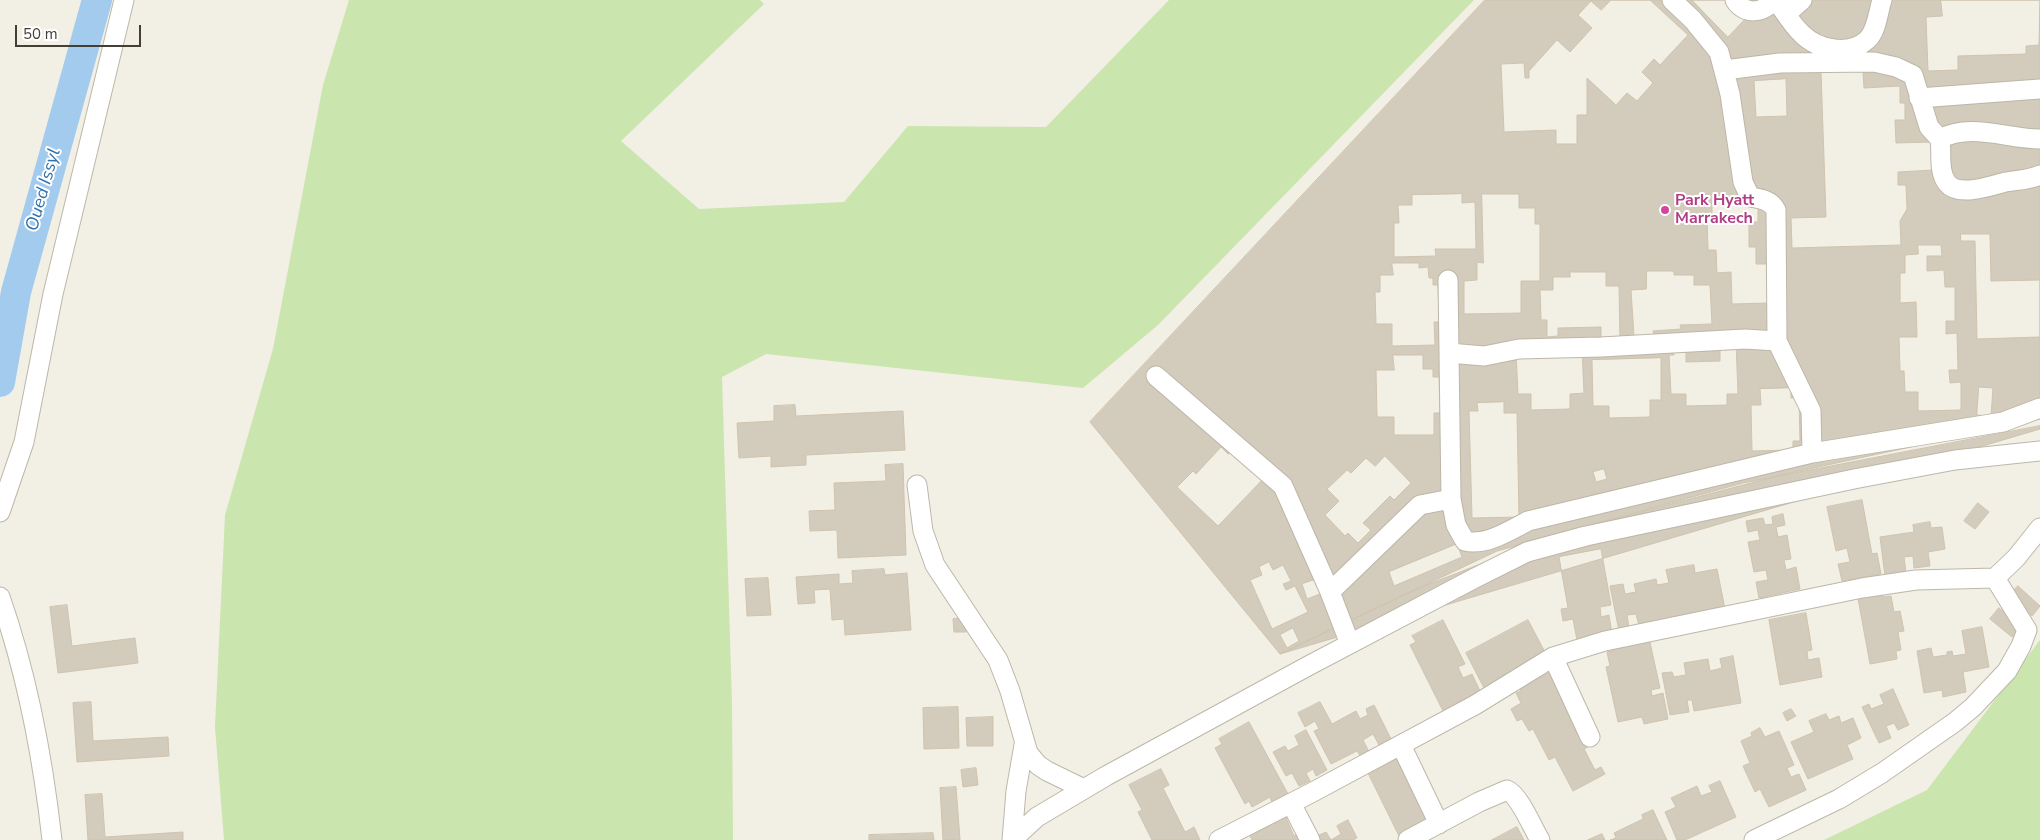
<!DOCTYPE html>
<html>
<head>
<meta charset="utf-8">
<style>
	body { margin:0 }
	#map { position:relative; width:2040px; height:840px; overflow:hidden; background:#f2efe5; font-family:"Nunito Sans",sans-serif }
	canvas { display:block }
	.scale { position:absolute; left:15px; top:25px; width:126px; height:22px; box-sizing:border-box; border:2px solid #443f35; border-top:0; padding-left:6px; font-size:15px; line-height:18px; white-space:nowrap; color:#443f35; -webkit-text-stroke:4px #fff; paint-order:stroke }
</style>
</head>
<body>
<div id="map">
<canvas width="2040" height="840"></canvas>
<div class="scale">50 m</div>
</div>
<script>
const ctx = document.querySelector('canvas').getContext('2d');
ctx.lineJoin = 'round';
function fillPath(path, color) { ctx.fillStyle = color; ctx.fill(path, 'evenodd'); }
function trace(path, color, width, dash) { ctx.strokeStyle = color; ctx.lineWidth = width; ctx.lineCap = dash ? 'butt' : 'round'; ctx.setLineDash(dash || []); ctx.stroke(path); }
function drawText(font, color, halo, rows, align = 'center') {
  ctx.font = font + ' "Nunito Sans",sans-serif'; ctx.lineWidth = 4; ctx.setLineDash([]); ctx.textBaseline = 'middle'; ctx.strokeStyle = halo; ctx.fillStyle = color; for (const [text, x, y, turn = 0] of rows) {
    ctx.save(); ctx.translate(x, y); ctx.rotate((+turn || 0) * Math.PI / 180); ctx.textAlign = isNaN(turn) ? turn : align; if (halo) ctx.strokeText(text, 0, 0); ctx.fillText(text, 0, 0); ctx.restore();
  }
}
const green = new Path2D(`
	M349,0H760L764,4L621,141L699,209L844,202L908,126L1046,127L1169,0H1474L1158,325L1083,388L766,354L722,377L732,704L733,840H224L215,727L225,515L273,349L323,85Z
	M2040,640V840H1824L1927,790Z`);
const river = new Path2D(`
	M0,382L16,292L97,0`);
const building = new Path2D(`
	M1485,0H2040V419L1781,475L1557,534L1414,590L1280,654L1090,422Z
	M1611,0H1650L1688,35L1660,65L1654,59L1642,72L1653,83L1637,101L1627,93L1616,105L1587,78V115H1577V144H1556V130L1504,132L1501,64L1524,63L1525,78H1529V71L1557,40L1570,52L1592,28L1578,15L1591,1L1601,10Z
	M1692,0H1733L1748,16L1728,37Z
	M1941,0H2040L2039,45L2026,46V54L1958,56V70L1928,71L1926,17L1942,16Z
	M1863,71L1864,88L1900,86V103H1905V120H1895L1896,143L1933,142V170L1898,172V185H1906L1907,209L1900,221L1901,245L1792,248L1791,218L1826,217L1821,72Z
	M1786,79L1787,116L1756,117L1754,81Z
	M1462,194V203L1475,202L1476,249H1435L1436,256L1394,257V223H1399L1398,205H1412V195Z
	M1482,194H1519V208H1535V224H1540V281H1521V313L1464,314V281L1477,280V262L1483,263Z
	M1739,200V204H1758V222H1749V247H1756V264H1769V303L1732,304L1731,272L1717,273L1716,250H1708L1707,219H1712V201Z
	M1961,234H1990L1991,281L2040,280V337L1977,339L1975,241H1961Z
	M1918,245H1941L1942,256H1927V271L1944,270L1945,287H1955V321H1946V334L1957,333L1958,370H1949L1950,383L1961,382V410L1918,411V392H1905L1904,371H1900L1899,337H1917L1916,302L1900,303V273H1905V255L1918,254Z
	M1392,263H1419V268L1428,267L1429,278H1433V285H1438L1439,322H1434L1435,345L1392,346V324H1376L1375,292H1380V275H1393Z
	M1647,271H1674V275H1694V285H1710L1712,324L1680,325L1681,329L1653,331L1654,336L1634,337L1631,290L1646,289Z
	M1570,272H1606V286H1619L1620,340L1601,341V327L1558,328V336L1547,337V320H1541L1540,290H1553V277H1570Z
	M1736,342L1738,394H1727V405L1686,406V394H1671L1669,355H1674L1673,346H1686V362L1720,361V343Z
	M1582,350L1584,393L1570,394V409L1531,410V394H1518L1516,353Z
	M1393,355H1423V369H1433V377H1439L1440,413H1434V435H1394V417H1377L1376,370H1394Z
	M1661,358V400H1650V417L1609,418V406H1593L1592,360Z
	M1979,387L1993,388L1991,416L1977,415Z
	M1791,388V398H1799L1800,441H1793V450L1752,451L1751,405H1761L1760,389Z
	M1504,402V413H1517L1519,517L1472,518L1469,411H1478L1477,403Z
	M795,405L796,416L903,411L905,450L806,455V465L771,467V456L739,458L737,423L774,421V406Z
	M2040,426V429L1280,654L1497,551L1743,483Z
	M1233,445L1266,476L1218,526L1177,487L1193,471L1196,474L1221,447L1228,454Z
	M1385,456L1411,483L1394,500L1390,496L1363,523L1371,530L1358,543L1348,533L1345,536L1325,515L1339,501L1327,489L1347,470L1351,473L1366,458L1375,466Z
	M903,464L906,555L838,558L837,530L810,531L809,511L835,510L834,483L886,481L885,465Z
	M1604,469L1607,479L1596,482L1593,472Z
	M1862,500L1872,554L1877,553L1881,574L1842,581L1838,564L1850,562L1847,548L1836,551L1827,507Z
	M1978,503L1989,512L1975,529L1964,521Z
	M1783,514L1785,525L1776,527L1778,537L1787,535L1791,559L1784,560L1786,570L1796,567L1800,589L1759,598L1756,582L1768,580L1766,570L1754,572L1748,542L1760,540L1758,530L1748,532L1746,521L1763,518L1765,525L1773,524L1772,517Z
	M1930,522L1931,528L1942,527L1945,549L1928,552L1930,566L1914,568L1913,556L1904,557L1906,573L1885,576L1880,537L1914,532L1913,525Z
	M1457,544L1462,557L1394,586L1389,572Z
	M1601,549L1611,605L1600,607L1601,617L1609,615L1612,634L1577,640L1573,619L1563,621L1561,609L1568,608L1559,557Z
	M1269,562L1273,570L1283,565L1291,581L1283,584L1286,590L1295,586L1308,612L1272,629L1250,580L1262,575L1259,567Z
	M1694,565L1695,573L1717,569L1725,609L1639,626L1636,614L1627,615L1629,628L1619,631L1610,586L1623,584L1625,594L1636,592L1634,584L1656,579L1657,585L1669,583L1666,570Z
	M884,569L885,575L907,573L911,630L845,635L844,619L832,620L830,589L814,590L815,603L798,604L796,577L839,574V584L853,583L852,571Z
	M768,578L771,615L747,616L745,579Z
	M1320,578L1325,592L1307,599L1302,584Z
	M2018,586L2040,606L2032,616L2009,596Z
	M1881,589L1883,597L1891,596L1894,612L1900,611L1904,631L1898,632L1901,650L1896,651L1897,659L1870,664L1857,593Z
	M67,605L72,646L135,638L138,663L58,673L50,607Z
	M1999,608L2021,626L2012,637L1990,619Z
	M1806,613L1812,650L1807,651L1808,660L1819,658L1822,677L1780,685L1769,620Z
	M966,618V632H954L953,619Z
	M1443,620L1465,664L1458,667L1463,678L1472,674L1480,691L1443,711L1410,645L1416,642L1412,636Z
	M1528,620L1547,656L1485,690L1466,653Z
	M1982,627L1989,667L1963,672L1966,692L1943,697L1942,690L1924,693L1917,651L1931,648L1933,657L1947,655V652L1952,651L1953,656L1966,654L1962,631Z
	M1293,628L1299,641L1287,648L1280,635Z
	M1649,638L1660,688L1651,690L1652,696L1663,693L1668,719L1644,724L1642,717L1618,722L1606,667L1610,666L1607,652L1614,650L1613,643Z
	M1733,656L1741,703L1694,711L1692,700H1687L1689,712L1670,715L1662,673L1672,672L1674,677L1686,675L1684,663L1708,659L1710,671L1722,668L1720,659Z
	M1551,672L1590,746L1584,749L1595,770L1601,767L1605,774L1573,791L1555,757L1549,760L1533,729L1529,731L1522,719L1517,721L1511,709L1521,703L1516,693L1521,691L1517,684L1539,673L1541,677Z
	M1893,689L1909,725L1898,730L1894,723L1886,726L1891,738L1879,743L1862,707L1869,704L1871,709L1884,704L1880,695Z
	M91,702L93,741L168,737L169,756L77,762L73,703Z
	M1320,702L1332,724L1356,711L1360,719L1368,715L1366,709L1374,705L1391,739L1379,745L1373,734L1363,740L1369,752L1361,757L1357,751L1331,764L1314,731L1319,729L1315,721L1305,727L1298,713Z
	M958,707L959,748L924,749L923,708Z
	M1791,709L1796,716L1787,721L1783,713Z
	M1826,714L1829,720L1839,716L1841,723L1853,718L1861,738L1847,745L1853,759L1808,779L1791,742L1814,732L1809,721Z
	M993,717V746H967L966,718Z
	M1249,722L1288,794L1272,803L1270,797L1252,807L1249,801L1245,804L1215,748L1222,744L1219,739Z
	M1760,728L1765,737L1779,731L1794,765L1787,768L1791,777L1799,774L1806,790L1769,807L1760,789L1755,792L1743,766L1750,763L1741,741L1752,736L1751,733Z
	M1306,730L1327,770L1316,776L1313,769L1306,773L1310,781L1299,786L1292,773L1286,776L1273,752L1285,746L1288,751L1299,745L1295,736Z
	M1400,749L1436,823L1401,840L1368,773L1374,770L1371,764Z
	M976,768L978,785L963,787L961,770Z
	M1161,769L1169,785L1163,788L1185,832L1194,827L1200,840H1152L1138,812L1142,810L1129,785Z
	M1720,781L1736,817L1685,840H1677L1665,812L1676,807L1671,798L1697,786L1701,796L1712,792L1709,786Z
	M956,787L960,840H943L940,788Z
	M102,794L105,837L183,832V840H88L85,795Z
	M1653,810L1667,840H1610L1616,838L1614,833L1643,819L1642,815Z
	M1283,811L1294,836L1304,832L1308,840H1252L1246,828Z
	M1348,820L1357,838L1353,840H1314L1313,838L1326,832L1331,840L1341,834L1337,826Z
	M1517,827L1524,840H1492Z
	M933,833L934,840H869V835Z
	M1602,834L1605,840H1588Z`);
const street = new Path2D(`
	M1672,0L1693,20L1719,52L1730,94L1743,182L1750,197C1761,199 1771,200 1776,210L1777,341L1811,411L1812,453
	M1735,0C1744,15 1764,14 1773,0
	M1776,0C1784,11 1792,25 1802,34C1818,50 1849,56 1867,40C1877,31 1878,12 1882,0
	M1786,14L1802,0
	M1725,70L1780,63L1874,62L1896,67L1913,75L1929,127L1940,139C1942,153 1938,171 1947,183C1959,198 1992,185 2006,182C2018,180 2029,180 2040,175
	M1919,98L2040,89
	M1940,139C1970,122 2008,139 2040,139
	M1449,353L1484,356L1519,349L1601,347L1745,339L1777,341
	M1156,376L1283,486L1330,592
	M917,485L923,531L935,565L998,660L1010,691L1028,753L1038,765L1047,771L1084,789
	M1451,499L1456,525L1465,541C1486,546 1509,531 1528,521L1812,453L2003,422L2040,408
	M0,512L24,442L53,294L124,0
	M0,597C27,674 43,759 52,840
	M1350,644L1330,592L1420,505L1451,499L1448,280
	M1553,657L1590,737
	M1401,745L1439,824
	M1291,803L1310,840
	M1012,840L1037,817L1106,776L1308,666L1475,578L1527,552L1586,536L1854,479L1955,460L2040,451
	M1012,840L1016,791L1024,745
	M1219,840L1311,793L1475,705L1553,657L1605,641L1862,588L1916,580L1995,578L2016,558L2040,528
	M1408,840L1479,802L1507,790C1520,796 1532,827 1540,840
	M1754,840L1839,799L1882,773L1955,722L1973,707L2007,671L2021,646L2027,630L1995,578`);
const markers = [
	[1665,210,5,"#d1479c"]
];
const hotelNames = [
	["Park Hyatt",1675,201],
	["Marrakech",1675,219]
];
const waterNames = [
	["Oued Issyl",44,190,-74]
];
fillPath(green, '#cae5ae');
trace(river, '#a2cbee', 30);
fillPath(building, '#d3cbbb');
trace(building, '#cec3ae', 1);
trace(street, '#bdb7a8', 21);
trace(street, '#fff', 19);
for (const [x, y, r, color] of markers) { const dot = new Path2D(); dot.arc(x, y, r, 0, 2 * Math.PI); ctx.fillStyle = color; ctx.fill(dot); trace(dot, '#fff', 2); }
drawText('bold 16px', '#b23c85', '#fff', hotelNames, 'left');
drawText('italic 18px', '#3172ac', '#fff', waterNames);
</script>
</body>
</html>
